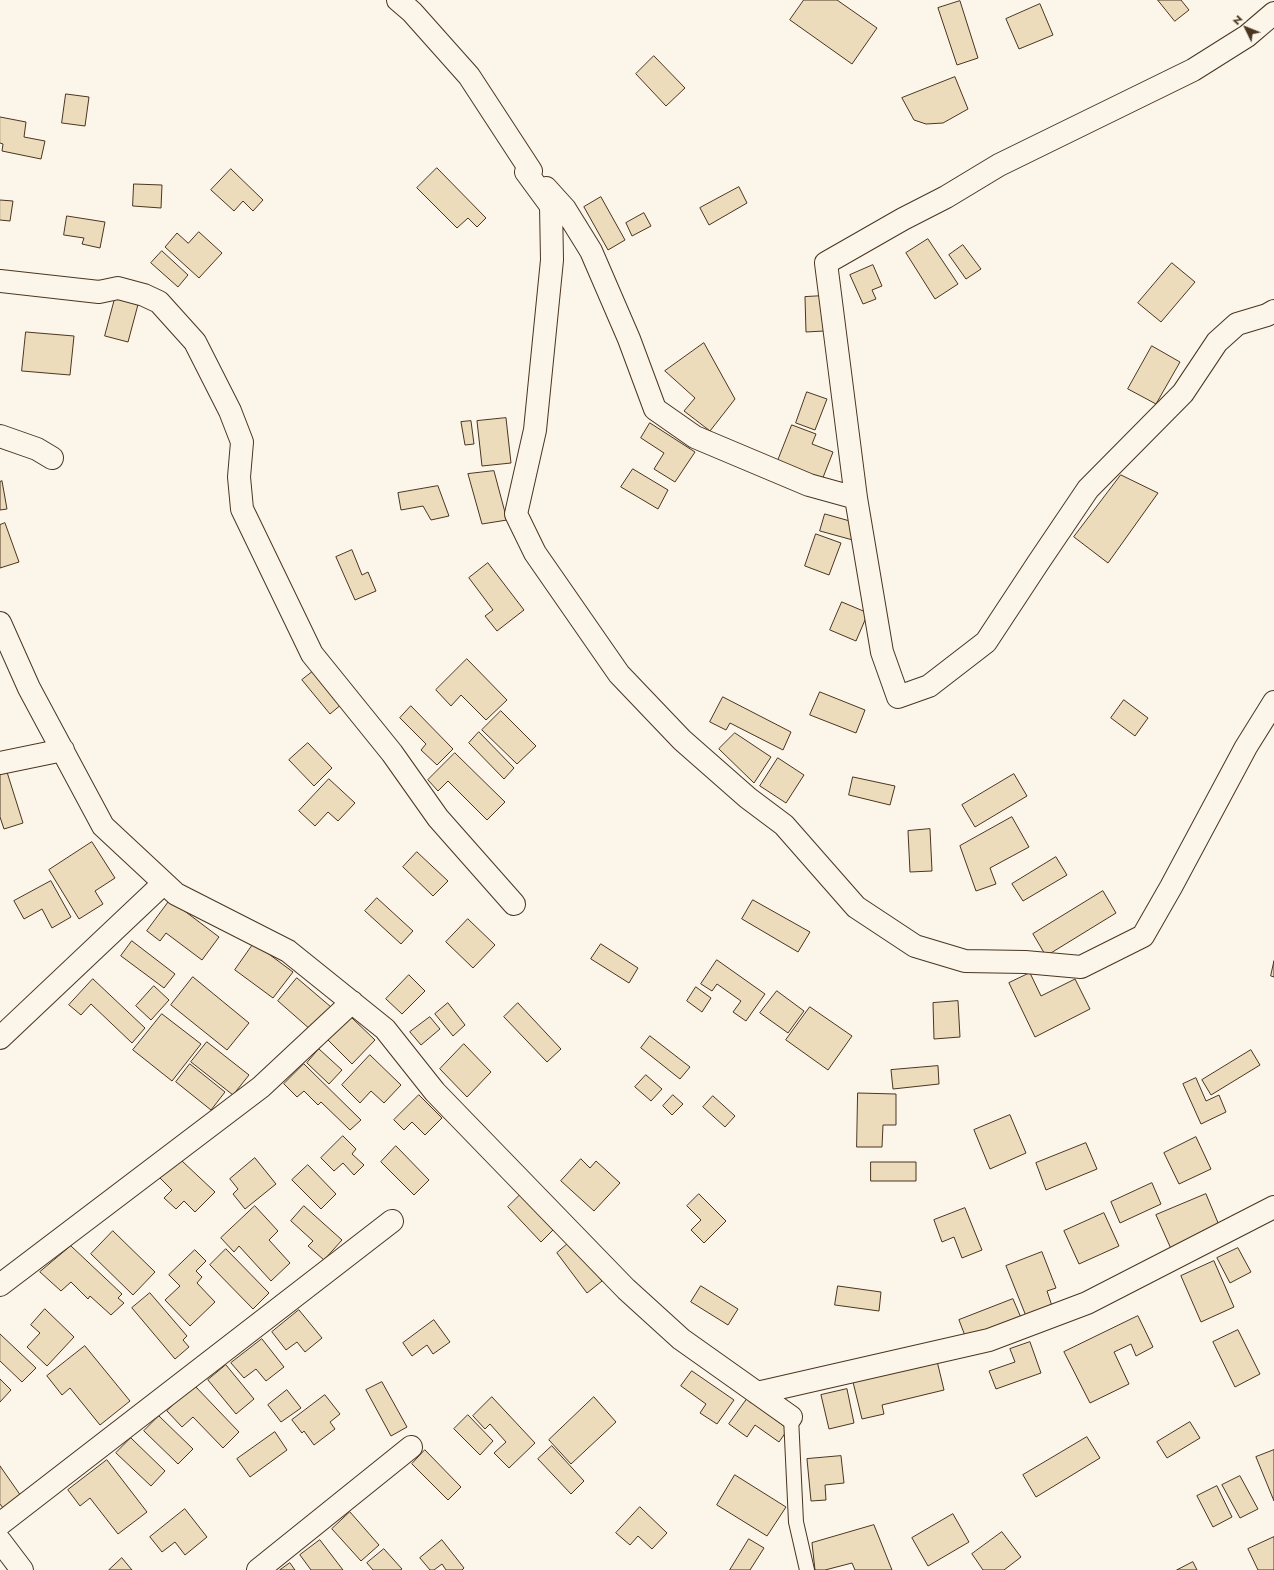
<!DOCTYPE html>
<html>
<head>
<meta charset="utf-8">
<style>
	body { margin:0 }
	#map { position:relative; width:1274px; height:1570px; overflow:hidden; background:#fbf6e9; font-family:Jost,sans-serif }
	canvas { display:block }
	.north { position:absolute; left:1226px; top:8px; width:40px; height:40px; -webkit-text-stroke:3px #fbf6e9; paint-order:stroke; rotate:313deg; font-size:11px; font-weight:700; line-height:16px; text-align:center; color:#4a3520 }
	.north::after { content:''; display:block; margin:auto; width:14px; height:18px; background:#4a3520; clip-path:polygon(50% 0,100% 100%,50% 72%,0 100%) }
</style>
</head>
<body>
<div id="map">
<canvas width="1274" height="1570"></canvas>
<div class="north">N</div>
</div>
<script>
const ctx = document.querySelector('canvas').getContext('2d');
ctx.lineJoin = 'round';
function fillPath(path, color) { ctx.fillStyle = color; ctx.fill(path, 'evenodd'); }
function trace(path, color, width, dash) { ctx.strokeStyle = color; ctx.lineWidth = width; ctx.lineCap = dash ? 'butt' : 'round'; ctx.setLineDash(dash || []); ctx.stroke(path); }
const building = new Path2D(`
	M804,0H837L877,28L852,64L790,20Z
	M1158,0H1181L1189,10L1175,21Z
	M960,1L978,58L957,65L938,8Z
	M1040,4L1053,35L1019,49L1006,19Z
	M654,56L685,88L666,106L636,74Z
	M955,77L968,109L943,123L926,124L914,120L902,98Z
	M66,94L89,97L85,126L62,123Z
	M0,117L26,122L24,137L45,141L41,159L2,151L3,144L0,143Z
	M437,168L486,218L477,227L468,218L457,228L417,188Z
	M231,169L263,200L253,211L243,201L234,211L211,190Z
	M134,184L162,185L161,208L133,206Z
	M739,187L747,203L709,225L700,208Z
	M601,197L625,240L608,250L584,207Z
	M0,200L13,201L10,221L0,220Z
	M644,213L651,226L632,236L626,223Z
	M67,216L105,222L100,248L82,244L84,238L64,235Z
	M199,232L222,253L199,278L165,247L177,233L188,243Z
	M928,239L958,284L935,299L906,253Z
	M963,245L981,269L966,279L949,255Z
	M162,251L188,275L178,287L151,263Z
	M1172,263L1195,282L1161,322L1138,303Z
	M873,265L882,286L872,290L876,299L863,304L850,275Z
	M117,291L140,297L128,342L105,336Z
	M823,296L824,331L806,332L805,297Z
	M26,332L74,336L70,375L22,371Z
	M704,343L735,399L710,431L684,411L695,398L665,371Z
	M1152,346L1180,362L1156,404L1128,389Z
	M807,392L827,399L815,430L796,423Z
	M506,418L511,463L482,466L477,421Z
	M471,421L474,444L465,445L461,422Z
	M650,423L695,452L675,482L654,469L664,453L641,438Z
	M792,425L816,434L812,444L833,452L822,480L777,463Z
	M633,469L668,490L658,509L621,487Z
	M494,471L507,520L482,524L468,474Z
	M1121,475L1158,493L1108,563L1074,537Z
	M2,481L7,509L0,510V482Z
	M438,486L449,516L431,520L423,506L401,510L398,493Z
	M825,514L864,525L860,542L820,531Z
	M5,523L19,562L0,568V525Z
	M816,534L841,543L829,575L805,566Z
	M352,550L362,575L368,572L376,591L355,600L336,557Z
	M488,563L524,610L497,631L485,616L493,610L469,578Z
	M842,602L868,613L856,641L830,630Z
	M467,659L507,700L486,720L461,695L451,706L436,690Z
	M316,669L343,703L330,714L302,680Z
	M820,692L865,710L856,733L810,715Z
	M723,697L791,732L783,750L730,723L726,730L710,722Z
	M1124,700L1148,718L1135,736L1111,718Z
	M411,706L453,749L437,765L421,750L426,744L400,718Z
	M501,711L536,746L517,764L482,730Z
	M479,732L514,768L504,779L469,743Z
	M735,733L771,757L754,783L719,749Z
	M308,743L332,768L314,786L289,760Z
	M455,753L505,802L487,820L448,781L438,791L428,780Z
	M778,758L804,775L786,803L760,786Z
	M7,772L23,823L4,829L0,817V775Z
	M1014,774L1027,796L975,827L962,805Z
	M853,777L895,786L890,805L849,795Z
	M329,779L355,803L338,821L328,812L315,826L299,811Z
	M1012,817L1029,847L990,868L996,884L976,891L960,846Z
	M930,829L932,871L910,872L908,831Z
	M92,842L115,878L95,891L103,904L79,919L49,870Z
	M417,852L448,881L433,896L403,867Z
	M1056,857L1067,875L1023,901L1012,884Z
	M51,881L71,917L52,928L42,909L24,919L14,901Z
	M1103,891L1116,913L1046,956L1033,934Z
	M377,898L413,931L401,944L365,911Z
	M170,900L219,937L202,960L166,933L160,941L147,931Z
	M753,900L810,932L798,952L742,919Z
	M468,919L495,945L473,968L446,942Z
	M132,941L175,974L164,988L121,956Z
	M254,943L293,972L273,998L235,970Z
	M601,944L638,968L629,983L591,959Z
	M717,960L765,994L746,1021L733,1012L741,1001L717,984L712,991L701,984Z
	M1274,961V977L1271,976Z
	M1030,973L1041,996L1075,979L1090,1009L1035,1037L1009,983Z
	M409,975L425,991L402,1014L386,999Z
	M193,977L249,1023L227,1050L171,1005Z
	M297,978L331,1007L311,1030L278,1001Z
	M93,979L145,1028L132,1043L91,1004L81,1015L69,1005Z
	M154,986L169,1000L151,1020L136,1006Z
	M696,987L711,998L702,1012L687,1001Z
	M777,991L804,1011L788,1033L760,1013Z
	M958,1001L960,1037L934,1039L933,1003Z
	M448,1003L465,1025L453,1036L435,1014Z
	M518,1003L561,1049L547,1062L504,1017Z
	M810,1007L852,1036L828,1070L786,1040Z
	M162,1014L201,1044L172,1081L133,1050Z
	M351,1017L375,1040L352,1064L328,1040Z
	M430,1017L440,1029L421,1045L410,1032Z
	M650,1036L690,1067L680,1079L641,1048Z
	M207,1042L249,1075L233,1095L191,1062Z
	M464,1044L491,1072L467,1097L440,1069Z
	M319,1049L342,1070L329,1084L307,1063Z
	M1251,1050L1260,1065L1211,1095L1202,1080Z
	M370,1055L401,1085L384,1103L371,1091L360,1103L342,1085Z
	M190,1064L225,1092L211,1110L176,1082Z
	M304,1064L361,1120L350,1130L321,1102L318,1105L304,1091L297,1097L284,1084Z
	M938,1066L939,1084L893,1089L891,1070Z
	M646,1075L662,1089L651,1101L635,1087Z
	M1196,1078L1206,1101L1219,1095L1226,1112L1201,1124L1183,1084Z
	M858,1093L896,1094V1125H883L882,1147H857Z
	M419,1095L442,1118L425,1135L412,1122L404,1130L394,1120Z
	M673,1095L683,1104L672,1115L663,1106Z
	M713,1096L735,1116L725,1127L703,1107Z
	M1010,1115L1026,1153L990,1169L974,1130Z
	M343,1136L356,1149L352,1154L364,1165L354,1175L343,1163L334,1171L321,1158Z
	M1196,1137L1211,1169L1179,1184L1164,1153Z
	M1086,1143L1097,1169L1046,1190L1036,1163Z
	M396,1146L429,1180L414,1195L381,1162Z
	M255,1158L276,1184L245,1209L233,1194L238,1189L230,1179Z
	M581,1159L590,1168L596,1161L620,1183L594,1211L561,1181Z
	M182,1161L215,1192L195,1212L184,1201L176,1209L164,1198L172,1190L159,1177Z
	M871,1162H916V1181H871Z
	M308,1165L336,1194L321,1209L292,1180Z
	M1152,1183L1161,1204L1120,1223L1111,1202Z
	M522,1193L555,1228L541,1242L508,1207Z
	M699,1194L726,1221L704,1243L691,1230L701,1220L687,1206Z
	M1206,1194L1221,1230L1172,1251L1156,1215Z
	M255,1206L278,1231L269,1240L290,1263L271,1281L239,1246L234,1252L221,1238Z
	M304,1206L342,1240L324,1260L308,1246L313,1241L291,1221Z
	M965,1208L982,1250L962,1258L954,1237L942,1242L934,1220Z
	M1104,1213L1119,1246L1079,1264L1064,1231Z
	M113,1231L155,1272L133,1295L91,1254Z
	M571,1241L602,1281L587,1293L557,1253Z
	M71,1246L122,1294L118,1298L124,1303L111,1315L90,1296L88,1299L71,1282L61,1291L40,1272Z
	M1238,1248L1251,1272L1230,1283L1217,1258Z
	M226,1249L269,1293L253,1309L210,1265Z
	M195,1250L206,1261L196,1271L202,1277L197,1283L215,1302L190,1326L165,1300L180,1286L169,1275Z
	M1042,1252L1056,1288L1047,1291L1052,1306L1026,1316L1006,1266Z
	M1214,1261L1234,1307L1201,1322L1181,1276Z
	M701,1286L738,1309L728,1325L691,1302Z
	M838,1286L881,1292L879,1311L835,1305Z
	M150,1293L187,1336L183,1340L189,1347L175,1359L132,1308Z
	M1013,1299L1022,1320L967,1341L959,1320Z
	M45,1309L74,1337L47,1366L27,1347L40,1333L31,1325Z
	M299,1310L322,1338L305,1352L297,1342L286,1350L272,1332Z
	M1138,1316L1153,1347L1136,1356L1131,1344L1114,1352L1129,1384L1090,1403L1064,1352Z
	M434,1320L450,1342L433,1354L427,1345L412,1356L403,1343Z
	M1238,1330L1260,1374L1235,1387L1213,1342Z
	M0,1334L36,1368L22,1382L0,1361Z
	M262,1339L284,1367L266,1381L256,1369L244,1378L231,1363Z
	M1030,1342L1041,1373L996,1389L989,1371L1015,1362L1010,1349Z
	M85,1346L130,1401L100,1425L70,1388L62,1395L47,1376Z
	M937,1361L944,1390L882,1405L884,1414L862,1419L853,1382Z
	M226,1365L254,1399L236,1414L208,1380Z
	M692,1371L734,1400L717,1424L700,1413L706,1404L681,1386Z
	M0,1379L11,1390L0,1402Z
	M382,1382L407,1427L391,1436L366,1390Z
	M194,1385L239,1432L223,1448L193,1417L182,1427L167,1411Z
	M847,1389L854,1423L829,1429L821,1395Z
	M287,1390L301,1408L281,1422L268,1405Z
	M325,1395L340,1414L330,1422L335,1429L314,1445L304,1431L302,1433L292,1420Z
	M492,1397L535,1443L509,1468L494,1453L506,1442L490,1424L485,1429L473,1416Z
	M594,1397L616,1422L571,1464L549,1440Z
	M747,1399L788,1429L779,1442L755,1425L747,1437L729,1424Z
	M468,1415L493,1441L480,1455L454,1429Z
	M159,1416L193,1449L178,1464L144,1431Z
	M1190,1422L1200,1438L1167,1458L1157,1442Z
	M275,1432L287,1450L250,1477L237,1459Z
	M1087,1437L1100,1458L1036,1497L1023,1475Z
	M131,1438L165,1471L151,1486L116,1453Z
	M552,1446L584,1481L571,1494L538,1459Z
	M425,1450L461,1487L448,1500L412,1464Z
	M1274,1450V1501L1256,1457Z
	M841,1456L844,1483L825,1485L826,1500L811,1501L807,1459Z
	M107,1460L147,1512L118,1534L90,1498L80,1506L68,1490Z
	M0,1466L21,1496L3,1508L0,1504Z
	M735,1475L786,1507L767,1536L717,1505Z
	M1240,1476L1258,1509L1240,1518L1222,1485Z
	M1217,1486L1232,1517L1213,1527L1197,1496Z
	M640,1507L667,1533L652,1549L638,1536L630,1545L616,1533Z
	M185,1509L207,1537L185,1555L175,1542L162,1552L150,1537Z
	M350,1512L379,1545L361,1561L332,1529Z
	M953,1514L969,1542L928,1566L912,1538Z
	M874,1525L892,1570H855L852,1563L825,1570H815L812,1543Z
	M1002,1532L1021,1557L1004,1570H983L972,1554Z
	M1274,1537V1570H1258L1248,1549Z
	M749,1539L764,1548L750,1570H730Z
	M320,1540L343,1570H311L300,1555Z
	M442,1540L464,1568L462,1570H446L442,1564L434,1570H430L420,1558Z
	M384,1549L402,1569L400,1570H373L367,1563Z
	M122,1558L132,1570H109Z
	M1193,1562L1197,1570H1177Z
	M290,1563L295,1570H280Z`);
const service = new Path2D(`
	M791,1417L796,1522L807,1570`);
const minor = new Path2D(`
	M398,0L412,12L469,76L531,171L526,172L551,206L552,260L535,430L516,514L535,553L619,674L682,740L748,798L784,825L856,907L915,946L965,961L1025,962L1081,967L1143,936L1171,887L1246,747L1274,702
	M546,188L565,209L591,251L629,339L655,409L695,437L809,485L856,498L882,652L898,697L929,686L986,642L1038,563L1088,489L1183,393L1217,342L1237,324L1267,315L1274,311
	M0,281L99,292L118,288L144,295L159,302L195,342L230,411L242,442L239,477L242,509L312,654L392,753L438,818L514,904
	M0,436L37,449L52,458
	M856,498L826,263L903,219L946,197L999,165L1193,70L1247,36L1274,13
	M0,623L29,688L103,826L176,894L288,951L385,1029L435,1092L626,1289L681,1339L791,1417
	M0,763L63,750
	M0,1038L164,883
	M0,1285L261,1087L352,1002
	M757,1393L989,1340L1087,1303L1274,1207
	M0,1524L392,1221
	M0,1541L22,1570
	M258,1570L411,1447`);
fillPath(building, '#ecdcbc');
trace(building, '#4a3520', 1);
trace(service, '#4a3520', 16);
trace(minor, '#4a3520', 24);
trace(service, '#fbf6e9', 14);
trace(minor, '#fbf6e9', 22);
</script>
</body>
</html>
